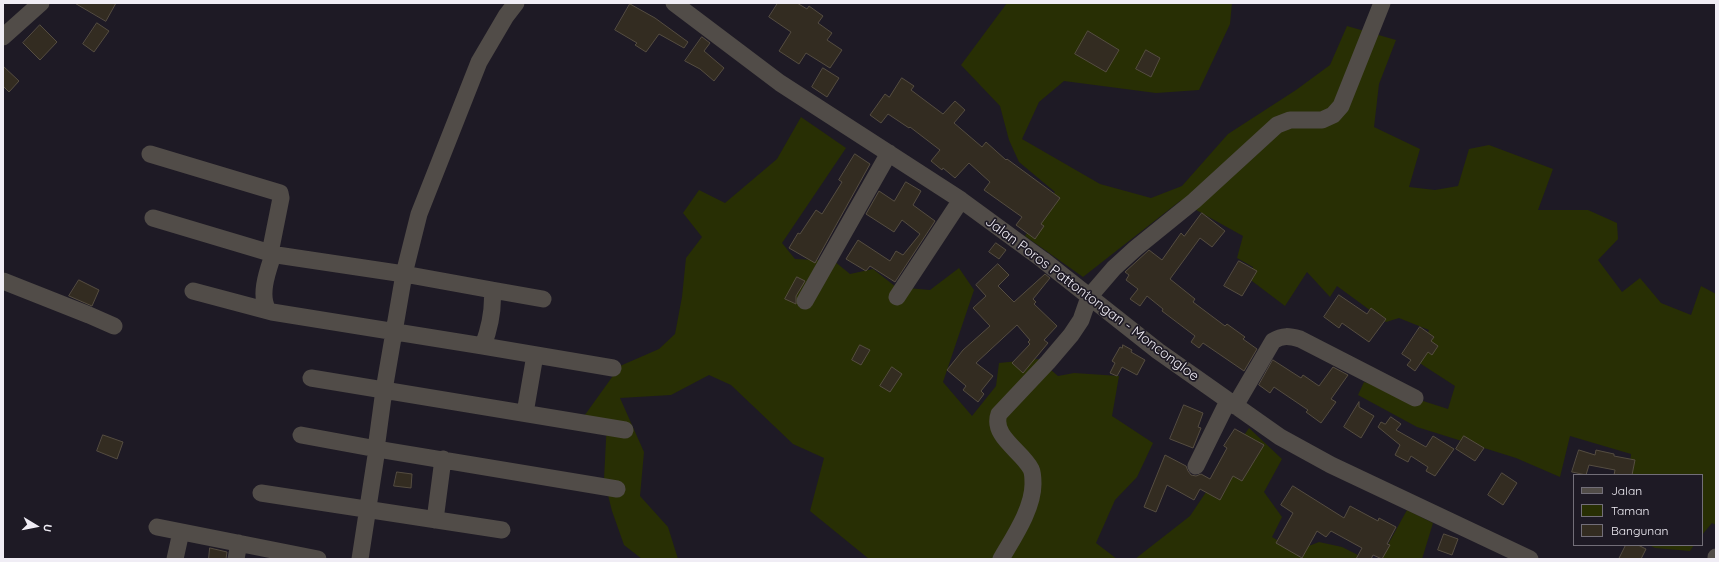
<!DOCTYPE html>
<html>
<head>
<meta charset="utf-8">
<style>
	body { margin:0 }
	#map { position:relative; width:1719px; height:562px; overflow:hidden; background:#1e1a25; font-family:Quicksand,sans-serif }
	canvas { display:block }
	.frame { position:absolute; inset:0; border:4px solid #f0edf5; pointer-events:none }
	.legend { position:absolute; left:1573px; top:474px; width:130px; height:72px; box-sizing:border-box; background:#1e1a25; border:1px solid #726e78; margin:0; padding:5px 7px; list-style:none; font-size:12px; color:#f0edf5 }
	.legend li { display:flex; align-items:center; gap:8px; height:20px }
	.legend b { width:20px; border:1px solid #726e78 }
	.north { position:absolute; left:16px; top:506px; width:40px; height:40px; -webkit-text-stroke:3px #1e1a25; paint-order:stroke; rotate:100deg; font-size:11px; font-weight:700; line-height:16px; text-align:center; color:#f0edf5 }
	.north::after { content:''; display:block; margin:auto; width:14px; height:18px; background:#f0edf5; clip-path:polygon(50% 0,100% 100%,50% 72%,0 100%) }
</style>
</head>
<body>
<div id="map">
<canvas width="1719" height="562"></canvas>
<div class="frame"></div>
<ul class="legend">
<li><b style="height:5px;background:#514c48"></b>Jalan</li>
<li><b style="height:11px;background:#282f04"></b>Taman</li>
<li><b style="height:11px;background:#332c21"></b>Bangunan</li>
</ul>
<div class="north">U</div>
</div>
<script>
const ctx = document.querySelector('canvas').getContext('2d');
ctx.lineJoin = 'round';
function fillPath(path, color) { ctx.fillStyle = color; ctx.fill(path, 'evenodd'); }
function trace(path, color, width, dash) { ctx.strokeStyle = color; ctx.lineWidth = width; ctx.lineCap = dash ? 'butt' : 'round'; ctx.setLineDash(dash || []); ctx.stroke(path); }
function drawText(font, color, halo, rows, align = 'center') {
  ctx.font = font + ' Quicksand,sans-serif'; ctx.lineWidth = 3.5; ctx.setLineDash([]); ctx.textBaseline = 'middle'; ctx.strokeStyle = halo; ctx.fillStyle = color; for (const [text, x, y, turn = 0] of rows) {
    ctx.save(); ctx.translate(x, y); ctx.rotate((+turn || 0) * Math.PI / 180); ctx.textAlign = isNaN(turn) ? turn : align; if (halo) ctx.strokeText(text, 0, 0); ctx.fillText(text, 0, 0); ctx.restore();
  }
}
const green = new Path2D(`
	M1007,3H1232L1230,24L1199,90L1156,93L1064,81L1039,102L1022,139L1100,184L1151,198L1182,186L1228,134L1296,90L1330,65L1347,26L1396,40L1379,84L1374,127L1420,149L1409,187L1435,190L1458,186L1469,149L1489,145L1553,169L1538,210H1588L1617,223L1618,239L1598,260L1622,292L1640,278L1661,303L1691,315L1701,286L1716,294V525L1712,523L1702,535V475H1629L1631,454L1570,436L1560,477L1516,458L1417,427L1358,395L1364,382L1448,409L1455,386L1418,362L1429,330L1399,318L1386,322L1337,286L1330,297L1307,272L1285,306L1252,281L1253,267L1237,258L1243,236L1180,201L1083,277L1025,236L1055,192L1019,162L1009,140L1000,106L961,65Z
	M801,117L846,148L782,243L795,259L834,261L850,274L873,269L896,287L930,290L959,268L974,290L943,382L972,416L996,386L999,363L1038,359L1058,376L1074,373L1119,376L1112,416L1153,443L1137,477L1115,500L1096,543L1117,559H869L810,511L824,458L793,444L731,385L709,375L671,395L620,398L644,452L640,496L668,527L678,559H642L624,545L612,511L604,479L607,421L582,419L620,366L659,349L675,334L682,297L686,258L702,237L683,213L699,190L725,203L777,159Z
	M1249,428L1282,459L1264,492L1282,517L1272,537L1296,551L1319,542L1342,547L1366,559H1135L1190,516Z
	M1407,510L1433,523L1422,559H1380Z
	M1649,545H1694L1690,551L1655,548Z`);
const building = new Path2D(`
	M75,3H116L106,21Z
	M778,3H797L807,9L809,6L823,16L818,23L832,33L827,40L842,50L830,68L806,53L799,64L779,51L791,32L769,17Z
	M630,4L655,18L688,42L684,48L659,34L646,52L635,45L637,43L615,30Z
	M97,23L109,31L94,52L83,44Z
	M40,25L57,42L40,60L23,43Z
	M1088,31L1119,50L1106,72L1075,54Z
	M702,37L710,43L704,51L724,68L714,81L700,69L685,61Z
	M1146,50L1160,58L1151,77L1136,69Z
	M3,66L19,81L9,92L3,86Z
	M823,68L839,78L827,97L812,87Z
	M902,78L914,86L911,90L943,114L955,101L965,110L954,123L982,147L986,142L1006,160L1007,159L1060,198L1041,224L1044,226L1035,239L1016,225L1022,217L984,190L990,182L969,163L955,178L943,168L942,170L931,161L940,150L910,127L909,128L888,114L881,123L870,115L885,94L889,97Z
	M855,154L870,164L815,263L789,248L798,233L800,234L816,210L822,214L842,182L839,180Z
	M906,182L921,191L913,205L935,221L895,282L870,266L866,271L846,259L858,240L890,261L896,251L903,255L920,234L902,220L894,232L866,214L879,191L894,201Z
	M1202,213L1225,231L1212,247L1200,238L1170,279L1195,299L1193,302L1225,326L1227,324L1245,337L1243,339L1257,349L1244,371L1203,343L1199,348L1191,342L1195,336L1162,311L1163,309L1147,296L1140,306L1130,299L1138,289L1126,280L1129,275L1125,272L1149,250L1162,260L1181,233L1184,236Z
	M996,243L1006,250L999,259L989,252Z
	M1239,261L1257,271L1242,296L1224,286Z
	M998,264L1009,275L998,286L1014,302L1045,274L1050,278L1033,299L1036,302L1034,304L1057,326L1044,340L1048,343L1023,373L1012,363L1030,344L1028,342L1030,340L1017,325L976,363L993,376L981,391L984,394L978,402L963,390L966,386L947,370L963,350L990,326L973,308L986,296L976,285Z
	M797,277L805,281L796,296V304L785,299Z
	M79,280L99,290L92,306L69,296Z
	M1339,295L1367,314L1371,308L1386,319L1369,342L1342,323L1339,328L1324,317Z
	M1420,327L1434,337L1431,341L1438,346L1432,355L1428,352L1415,371L1407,365L1411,360L1402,354Z
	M860,345L870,350L861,365L852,360Z
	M1123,345L1132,350L1131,352L1145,360L1137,375L1122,367L1117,376L1110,373L1115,363L1112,361L1120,347L1122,348Z
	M1273,360L1301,378L1303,375L1319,386L1333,367L1348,375L1331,399L1336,402L1321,423L1306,412L1308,410L1274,387L1270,393L1259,385Z
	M892,367L902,374L890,392L880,386Z
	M1359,402V407L1374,416L1361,438L1344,427Z
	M1184,405L1203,413L1198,427L1201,428L1193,448L1170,439Z
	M1391,417L1401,424L1396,430L1426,447L1433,436L1454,449L1435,476L1426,471L1428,467L1411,456L1408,462L1395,455L1400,445L1378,427L1381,422L1385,424Z
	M1235,429L1264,445L1242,481L1233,476L1220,500L1200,489L1194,500L1167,485L1156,512L1144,507L1165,455L1186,466L1188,471L1191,475L1196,476L1201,474L1210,479L1227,448L1224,446Z
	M103,435L123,442L117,459L97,451Z
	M1464,436L1484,448L1475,461L1456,449Z
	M1579,450L1595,455L1596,450L1614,454V456L1635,460L1632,475H1614L1615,470L1589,465L1586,475L1572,472Z
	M397,472L412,474L411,488L394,486Z
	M1502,473L1517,483L1503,505L1488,495Z
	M1293,486L1344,518L1350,506L1378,521L1379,518L1396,527L1387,544L1390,545L1382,559L1373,555L1371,559H1356L1362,548L1331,531L1326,537L1317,531L1302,558L1276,543L1293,513L1281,505Z
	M1444,534L1458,539L1452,555L1438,550Z
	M1626,545H1638L1646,549L1641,559H1619Z
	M210,548L227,552L226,559H209Z`);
const minor = new Path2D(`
	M674,3L780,83L961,200L1043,260L1158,351L1280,437L1331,465L1530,559
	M3,37L41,3
	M150,154L280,193L281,198L270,253
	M153,218L277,255
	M3,281L89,315L114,326
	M492,290L543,299
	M193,291L272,312L483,346C490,327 494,310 492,290L404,274L277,255L272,258C267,273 259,296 268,310
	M897,297L961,200
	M805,301L889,153
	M483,346L613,368
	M311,378L625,430
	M1235,406L1273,341C1283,335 1289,336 1300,339L1415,398
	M525,413L535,355
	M301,435L377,449L617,489
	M376,449L384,390L404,274L419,214L479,62L506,16L516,3
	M1196,466L1228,401
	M261,493L502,530
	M435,520L443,459
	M157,527L318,559
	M175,559L181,532
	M236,559L239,543
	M360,559L377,449
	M1001,559C1013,538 1033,509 1033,484C1033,479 1033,473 1031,469C1022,451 991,436 999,414L1048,362L1071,335L1081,320L1089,297L1114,268L1136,248L1194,201L1277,125L1290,120H1322L1333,115L1341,106L1382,3
	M1716,559V557`);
const streetNames = [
	["Jalan Poros Pattontongan - Moncongloe",1092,299,37]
];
fillPath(green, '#282f04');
fillPath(building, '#332c21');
trace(building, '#554d41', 1);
trace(minor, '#514c48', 17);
drawText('14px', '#f0edf5', '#1e1a25', streetNames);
</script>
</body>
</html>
